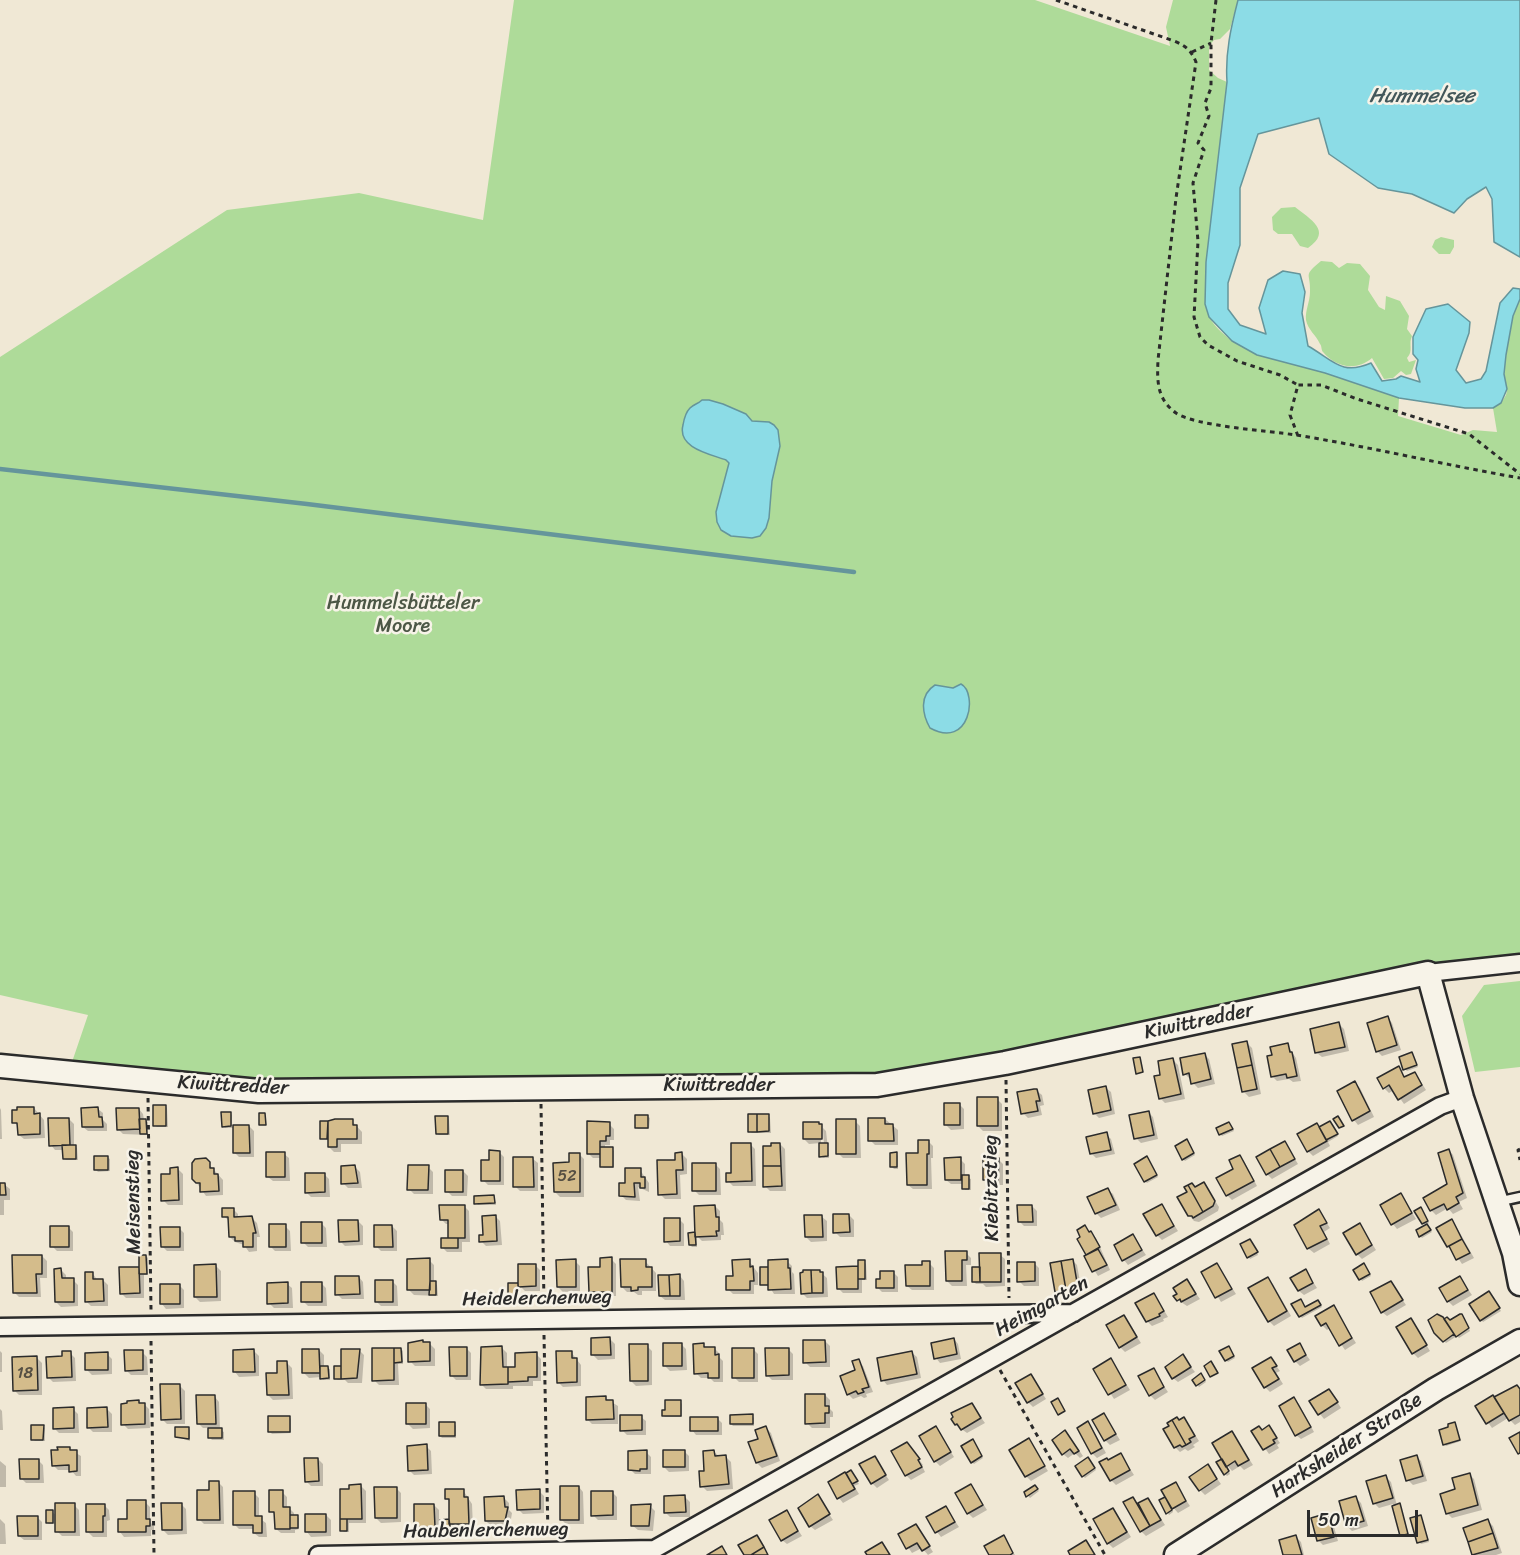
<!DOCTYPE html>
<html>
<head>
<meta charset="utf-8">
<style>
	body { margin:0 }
	#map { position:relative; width:1520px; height:1555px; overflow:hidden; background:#f0e8d5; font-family:Sriracha,sans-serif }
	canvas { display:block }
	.scale { position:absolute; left:1307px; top:1510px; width:111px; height:27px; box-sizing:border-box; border:3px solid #2b2b2b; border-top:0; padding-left:8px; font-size:18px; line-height:21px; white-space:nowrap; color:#2b2b2b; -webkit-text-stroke:4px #f7f3e8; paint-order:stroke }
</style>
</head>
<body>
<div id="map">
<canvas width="1520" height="1555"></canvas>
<div class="scale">50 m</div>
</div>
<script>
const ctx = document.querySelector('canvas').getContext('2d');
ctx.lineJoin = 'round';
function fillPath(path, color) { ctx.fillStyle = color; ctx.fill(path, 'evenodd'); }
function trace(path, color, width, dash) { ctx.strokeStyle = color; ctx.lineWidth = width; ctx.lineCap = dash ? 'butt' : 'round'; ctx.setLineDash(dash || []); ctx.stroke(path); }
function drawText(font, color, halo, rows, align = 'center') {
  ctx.font = font + ' Sriracha,sans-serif'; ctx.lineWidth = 5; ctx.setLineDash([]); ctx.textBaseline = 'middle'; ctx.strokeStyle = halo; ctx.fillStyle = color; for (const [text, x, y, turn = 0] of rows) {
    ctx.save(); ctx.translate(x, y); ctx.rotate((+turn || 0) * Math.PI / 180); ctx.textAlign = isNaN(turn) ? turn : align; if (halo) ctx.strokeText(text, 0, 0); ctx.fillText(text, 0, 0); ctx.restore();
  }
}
const green = new Path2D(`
	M514,0H1035L1170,46L1166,27L1173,0H1238L1230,29L1220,39L1214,40L1209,46V70L1218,78L1227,82L1205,284C1206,315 1207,321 1232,341L1399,398L1398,416L1461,435L1473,430L1497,432L1493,408C1498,405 1503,401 1506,395C1509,387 1504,380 1504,372C1503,348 1510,321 1520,299V956L963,1063L878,1077H581L260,1084L72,1062L88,1015L0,995V357L227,210L359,193L483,220Z
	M1295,207C1310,219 1333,231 1308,248L1300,246L1292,234H1278L1273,230L1272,217L1281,208Z
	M1441,237L1454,240V247L1450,254H1439L1432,247L1435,240Z
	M1321,261L1332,262L1339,268L1347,263L1360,264L1370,276L1368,290L1379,307L1385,310L1386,296L1400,301L1409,316L1407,329L1412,336C1408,344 1414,351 1407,358L1409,362L1416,360L1411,374L1406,375L1401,371L1393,378L1384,379L1372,358C1357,371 1336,368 1323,352C1321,350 1322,346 1320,344C1316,335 1308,330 1306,320C1305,311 1310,301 1310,292C1311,272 1302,277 1321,261Z
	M1520,981V1067L1475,1072L1462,1016L1484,985Z`);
const water = new Path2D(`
	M1238,0H1520V257L1494,242L1492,199L1486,187L1467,199L1454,213L1412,194L1378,188L1329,154L1319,118L1258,134L1240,188V245L1228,283V309L1240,325L1266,334L1259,308L1268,280L1283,271L1300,274L1305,292L1302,313L1308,346C1333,360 1341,376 1371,363L1382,381L1396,379L1401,376L1420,382L1416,369L1418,360L1413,354V337L1426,309L1448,304L1470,322L1469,333L1456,370L1466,383L1481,379L1486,371L1500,303L1513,288L1520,289V299L1513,316L1506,355L1504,374L1507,389L1501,403L1493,408H1465L1399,398L1325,373L1257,355L1232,341L1209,317L1205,304L1206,262L1227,82C1225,53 1231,27 1238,0Z
	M702,400H709L723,404L746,414L752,421L769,422L774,425L778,430L780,446L772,481L769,518L766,528L760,536L752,538L731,536L721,530L717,522L716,512L729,463L726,460C710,454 677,448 683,425C684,419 686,412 690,408C694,404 698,404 702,400Z
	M961,684C978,693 970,750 930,728C922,714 919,695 935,685L953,688Z`);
const shadow = new Path2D(`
	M1388,1018L1392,1023L1401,1050L1382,1056L1377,1051Z
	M1339,1024L1344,1029L1349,1051L1322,1057L1317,1053Z
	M1247,1043L1252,1048L1261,1094L1249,1097L1244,1092Z
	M1287,1045L1296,1058L1301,1081L1293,1082L1289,1079L1277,1081L1272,1076Z
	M1204,1054L1209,1059L1215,1084L1198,1088L1193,1083L1192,1078L1190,1079L1185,1074Z
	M1412,1054L1418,1067L1407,1071L1405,1069Z
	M1173,1060L1178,1065L1185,1099L1165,1103L1160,1098L1162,1076Z
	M1398,1068L1406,1078L1415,1073L1426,1090L1404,1104L1394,1090L1389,1093L1384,1088Z
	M1355,1083L1360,1088L1374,1117L1358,1125L1354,1120Z
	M1106,1088L1111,1092L1115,1114L1099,1118L1094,1113Z
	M1037,1091L1042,1095L1044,1105L1040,1106L1042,1115L1028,1118L1023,1113Z
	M997,1099L1002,1104V1131H983L978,1126Z
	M959,1104L964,1109V1129L951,1130L946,1125Z
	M165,1106L167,1108L168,1127H157L155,1125Z
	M0,1108L1,1110L2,1139H0Z
	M34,1108L44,1120L45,1138L24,1139L19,1135V1127L14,1122Z
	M98,1109L103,1113V1120L107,1124V1131H88L83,1127Z
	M139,1109L143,1114L144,1120L148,1122V1135L123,1134L118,1129Z
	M1148,1112L1153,1117L1158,1139L1141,1143L1136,1138Z
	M230,1113L232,1115V1127L249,1126L254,1131V1157H239L234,1152V1128H225L223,1126Z
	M768,1115L770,1118L771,1133H752L750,1131Z
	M647,1116L650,1118L649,1129H638L636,1127Z
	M447,1118L449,1120L450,1135H439L437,1133Z
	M69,1119L74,1124V1146L77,1148L78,1160H66L64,1158V1150H55L51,1145Z
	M885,1119L898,1130V1145H875L870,1140Z
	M352,1121L362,1132V1144H341V1152H334L329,1147V1140L321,1138V1122Z
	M855,1121L860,1126L861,1158H843L838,1153Z
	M818,1123L821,1126V1146H824L823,1128L826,1131L829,1158H823L821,1156V1143L809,1144L804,1139Z
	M1229,1123L1234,1131L1222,1136L1220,1134Z
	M609,1124L614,1129V1140H610V1145H605V1148L612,1149L614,1151V1168H604L601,1166L602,1158H593L588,1153Z
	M1332,1125L1338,1136L1328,1142L1330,1146L1313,1156L1308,1151L1320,1129Z
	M1106,1134L1111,1139L1115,1154L1096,1158L1091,1153Z
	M928,1141L933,1146V1158H931L932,1189H913L908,1185L920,1155Z
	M1188,1143L1195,1155L1185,1161L1183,1159Z
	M1285,1143L1298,1164L1272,1179L1267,1174Z
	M750,1144L755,1149L756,1186H733L728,1181Z
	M780,1144L785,1149L786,1191H770L765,1186L772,1147Z
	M1449,1150L1453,1155L1467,1198L1459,1202L1463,1209L1453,1214L1448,1208L1436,1215L1431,1210L1449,1184Z
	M499,1152L504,1157V1185H488L483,1180L491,1162Z
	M284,1154L289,1158L290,1181H273L268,1177Z
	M579,1154L584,1159V1197H560L555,1192L571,1164Z
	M682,1154L687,1159V1174L680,1175L681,1199H665L660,1194Z
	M896,1154L898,1156V1169H894L892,1167Z
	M1240,1156L1244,1161L1257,1186L1232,1200L1227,1195Z
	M107,1157L110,1159V1171L98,1172L96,1170Z
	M533,1159L538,1163V1191H520L515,1186Z
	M960,1159L965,1164V1177L971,1179V1190H965L963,1184H951L946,1180Z
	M998,1159L1003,1164V1185H989L984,1180Z
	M205,1160L223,1180V1195L206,1196L194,1179Z
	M1148,1160L1158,1177L1147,1183L1145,1181Z
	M715,1164L720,1169L721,1195H699L694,1190Z
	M355,1167L360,1172L362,1188H348L343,1183Z
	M428,1167L433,1172V1194H414L409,1189Z
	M178,1169L183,1174V1205H168L163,1200L172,1176Z
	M640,1170L649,1183V1192L638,1187L640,1201L626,1200L621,1195L626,1184Z
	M463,1171L468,1176L467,1196H452L447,1191Z
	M324,1174L329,1179L330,1197H311L306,1192Z
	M1204,1184L1219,1207L1218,1211L1199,1222L1194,1221L1189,1215L1196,1189Z
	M0,1185H5L10,1189V1200H4V1215H0Z
	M1108,1190L1113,1194L1120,1210L1101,1218L1096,1213Z
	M1401,1195L1416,1219L1397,1229L1393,1224Z
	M494,1197L496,1205H478L476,1203Z
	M464,1206L469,1211L470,1242H462V1252H447L442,1247L450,1240V1224H446L441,1219Z
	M715,1206L720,1211V1220L723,1223L724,1235H721V1240L702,1241L697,1236V1247H692L690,1245Z
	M1032,1206L1037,1211V1226H1024L1019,1221Z
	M1162,1206L1178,1231L1162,1240L1157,1235Z
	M233,1209L238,1214V1218H252L257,1223L260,1237H257V1251L249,1252L244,1245L235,1242L230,1237L229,1221L224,1216Z
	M1319,1211L1330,1228L1324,1232L1330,1244L1314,1253L1309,1249L1296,1226Z
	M1422,1211L1429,1223L1426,1225L1432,1232L1422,1238L1420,1236L1426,1226L1416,1212Z
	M849,1215L854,1220V1237H840L835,1232Z
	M495,1216L500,1221L502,1245L486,1246L481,1241Z
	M822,1217L827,1221V1241L811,1242L806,1237Z
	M679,1219L684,1224V1246H670L666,1241Z
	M358,1221L363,1226V1245L345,1246L340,1241Z
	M1451,1221L1456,1226L1474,1258L1462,1264L1438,1228Z
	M321,1223L326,1228L327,1247H308L303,1242Z
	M1360,1225L1376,1250L1362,1259L1357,1254Z
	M285,1226L290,1231L291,1251H275L270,1246Z
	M392,1226L397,1231V1251H381L376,1246Z
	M68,1227L73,1232V1251H57L52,1246Z
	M1085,1227L1096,1238L1110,1270L1098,1276L1086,1257L1088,1255L1079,1239Z
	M179,1228L184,1233V1251H167L162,1246Z
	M1133,1236L1146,1255L1128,1265L1124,1260Z
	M1252,1242L1258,1255L1250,1259L1249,1257Z
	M966,1253L971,1258V1265H966L967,1286H952L947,1281Z
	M1000,1255L1005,1259V1286L986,1287L983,1284H976L974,1282L979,1269Z
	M42,1256L47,1261V1278H40L41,1297H19L14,1292Z
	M146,1256L148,1258V1275H144V1298H126L121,1293L141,1268Z
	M611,1259L616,1264V1296H595L590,1291L602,1269Z
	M429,1260L434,1265V1283L437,1285L438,1296L414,1295L409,1290Z
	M575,1261L580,1266V1291L563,1292L558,1287Z
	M645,1261L656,1273V1291H642V1295H638L634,1292H627L622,1287Z
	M749,1261L758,1273V1285H754V1294H733L728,1289L734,1277Z
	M787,1261L792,1266V1272L794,1274L795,1294H774L769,1286L762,1284L767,1269Z
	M1073,1261L1077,1265L1082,1293L1061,1296L1056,1291Z
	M864,1262L866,1264L867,1280H862V1293H843L838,1288Z
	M929,1263L934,1268V1290H912L907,1286Z
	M1034,1263L1039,1268V1286H1024L1019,1281Z
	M535,1265L540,1270V1291H525L520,1286Z
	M1217,1265L1236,1294L1221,1302L1203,1273Z
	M216,1266L221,1271V1301L200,1302L195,1297Z
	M1366,1267L1371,1276L1362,1281L1355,1270Z
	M61,1270L66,1275V1280H73L78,1285V1306L61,1307L56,1302Z
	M819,1271L827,1278L828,1297L807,1298L802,1293Z
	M1306,1271L1317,1288L1304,1295L1299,1291Z
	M893,1272L898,1277V1292H882L877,1287Z
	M93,1274L98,1281L103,1280L108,1285V1306H91L86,1301Z
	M680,1276L684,1281L685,1300H665L660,1296Z
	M359,1277L363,1282L364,1299H342L337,1294Z
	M1460,1278L1472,1295L1453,1306L1448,1301Z
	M1268,1279L1273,1284L1291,1316L1274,1326L1269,1321L1250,1289Z
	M392,1281L397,1286L398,1306H381L376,1301Z
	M1187,1281L1200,1299L1187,1306L1178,1300Z
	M321,1283L326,1288L327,1306H308L303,1301Z
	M1391,1283L1406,1305L1387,1316L1382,1312Z
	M287,1284L292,1288L293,1308H274L269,1303Z
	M179,1285L184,1290V1308L166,1309L162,1304Z
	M509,1285L520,1287V1301H511L509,1299Z
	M1154,1294L1168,1317L1163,1319L1164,1321L1152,1326L1147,1321Z
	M1490,1295L1501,1311L1483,1322L1471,1305Z
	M1303,1302L1306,1308L1320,1304L1322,1307L1302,1318L1300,1316Z
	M1333,1307L1356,1343L1345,1350L1330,1328L1327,1330L1322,1325Z
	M1124,1317L1141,1343L1125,1352L1120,1347Z
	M1464,1318L1470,1331L1459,1338L1457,1336L1446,1343L1436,1332L1450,1322Z
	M1411,1320L1430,1351L1418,1358L1413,1353Z
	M610,1339L615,1344V1359L598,1360L593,1355Z
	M954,1339L958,1344L961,1359L940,1363L936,1358Z
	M825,1341L830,1346V1367H810L805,1362Z
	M430,1344L435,1349V1366H415L410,1361Z
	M681,1344L686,1349L687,1370L670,1371L665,1366Z
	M703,1345L707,1348H714L719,1353V1357L723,1361V1382H714L710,1378H701L696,1373Z
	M1299,1345L1310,1360L1300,1366L1295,1361Z
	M647,1346L652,1351V1385L636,1386L631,1381Z
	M502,1348L507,1353V1369L516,1368L536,1354L541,1359V1381H533V1386H513V1389H486L481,1384Z
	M401,1349L403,1351V1364H398L399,1385H379L374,1380Z
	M467,1349L471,1353V1380H456L451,1375Z
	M753,1349L758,1354V1382H739L734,1377Z
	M788,1349L793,1354V1380H772L767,1375Z
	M319,1350L324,1355V1367L330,1369V1380H323L321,1377L309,1378L304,1373Z
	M359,1350L364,1355L362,1383H348L345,1380H338L335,1378L343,1367Z
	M1230,1350L1235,1358L1228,1362L1226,1360Z
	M0,1351L2,1353V1372H0Z
	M254,1351L259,1356V1376L239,1377L235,1372Z
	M142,1352L147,1357L148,1375H131L126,1370Z
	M571,1352L581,1365V1386L563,1387L558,1382Z
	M70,1353L75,1358L76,1381L53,1382L48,1377Z
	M912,1353L917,1357L921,1378L887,1385L883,1380Z
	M107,1354L112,1359V1374L92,1375L87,1370Z
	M1182,1356L1195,1372L1178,1382L1173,1378Z
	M37,1358L42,1363V1395H19L14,1390Z
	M1271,1359L1280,1371L1276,1373L1283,1384L1270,1392L1265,1387Z
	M1111,1360L1130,1390L1114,1399L1095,1369Z
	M858,1361L863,1366L873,1392L866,1394L867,1397L864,1398L861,1396L853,1399L848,1394L857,1371Z
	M287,1363L292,1368L293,1399L273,1400L268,1395L278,1374Z
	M1153,1370L1168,1392L1155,1400L1150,1395Z
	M1031,1376L1046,1399L1033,1407L1028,1402Z
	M1203,1377L1206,1382L1199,1387L1194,1380Z
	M180,1386L185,1391V1424H167L162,1419Z
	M1520,1390V1422L1515,1425L1508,1418L1492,1428L1477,1407L1505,1391L1507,1393Z
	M825,1395L830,1400V1409L833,1412V1417H830V1428H812L807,1423Z
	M1333,1395L1341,1408L1324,1419L1320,1414Z
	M215,1397L219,1402L220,1430L224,1432V1440H212L210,1438V1428H203L198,1423Z
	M605,1398L618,1406V1424H592L587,1419Z
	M1294,1399L1299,1404L1314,1432L1301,1439L1296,1435Z
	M680,1402L682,1404V1417H665L663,1415Z
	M144,1404L149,1409L150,1428L128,1429L123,1424Z
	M425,1404L430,1409V1428L413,1429L408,1424Z
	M972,1405L985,1423L967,1433L956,1425L953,1419Z
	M0,1409L2,1411L3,1430H0Z
	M73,1409L78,1414L79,1433H59L54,1428Z
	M107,1409L112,1414V1432H93L88,1427Z
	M1104,1415L1120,1440L1110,1445L1105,1440Z
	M752,1416L754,1418V1426H733L731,1424Z
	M289,1417L291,1419V1433L272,1434L270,1432Z
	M641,1417L646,1421V1435H627L622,1430Z
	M717,1418L722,1423V1435H696L692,1430Z
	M1184,1418L1199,1441L1193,1445L1195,1447L1188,1451L1185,1449L1180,1452L1175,1447L1180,1421Z
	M1088,1423L1092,1428L1106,1453L1097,1458L1092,1453Z
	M454,1424L456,1426V1438H442L440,1436Z
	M1454,1424L1461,1441L1446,1446L1444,1444Z
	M43,1426L45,1428V1441H35L33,1439Z
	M1269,1427L1280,1443L1277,1445L1279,1448L1269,1454L1253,1431H1262Z
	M188,1428L190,1430V1441L177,1437Z
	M766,1428L771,1433L780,1461L762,1468L757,1463L750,1443L760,1440Z
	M936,1428L954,1457L940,1466L935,1461Z
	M1065,1432L1070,1437L1083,1456L1080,1458L1075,1453L1068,1458L1063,1454Z
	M1232,1433L1253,1465L1244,1470L1240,1466L1232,1471L1226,1464L1230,1474L1227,1476L1225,1474L1224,1459Z
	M1028,1440L1048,1471L1031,1481L1026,1476Z
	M907,1443L923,1465L922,1466L925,1472L911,1480L906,1475Z
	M974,1443L983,1458L974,1464L972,1462Z
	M426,1446L431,1451L432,1474L414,1475L409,1470Z
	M69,1449L81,1456V1476H76L71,1470H58L53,1465Z
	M684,1451L689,1456V1471L669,1472L664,1467Z
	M646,1452L651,1457V1474H635L630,1469Z
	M714,1452L719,1456L726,1457L731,1462L733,1489L707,1491L702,1486Z
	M1121,1455L1134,1475L1116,1485L1111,1480Z
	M1416,1456L1421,1461L1427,1481L1413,1485L1408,1480Z
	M874,1458L889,1480L877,1488L872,1483Z
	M318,1459L323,1464V1486H311L306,1481Z
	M38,1460L43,1465L44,1483H26L21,1478Z
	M0,1461L6,1466V1487H0Z
	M1090,1461L1096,1470L1085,1478L1083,1476Z
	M1208,1466L1221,1484L1205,1495L1200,1490Z
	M851,1472L859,1484L854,1486L859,1494L843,1503L839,1498L846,1475Z
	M1469,1474L1474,1479L1482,1510L1452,1518L1447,1513L1457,1490Z
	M1386,1477L1391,1482L1397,1506L1401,1507L1409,1536L1403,1537L1401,1535L1393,1504L1379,1508L1374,1503Z
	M218,1482L223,1487L224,1524H204L199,1519L210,1491Z
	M1175,1484L1190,1506L1178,1513L1171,1505L1173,1512L1169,1515L1161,1501L1167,1497Z
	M971,1485L987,1510L973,1518L968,1513Z
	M361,1486L366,1491V1523H349V1532H344L342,1530Z
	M579,1487L583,1492L584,1524H566L561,1519Z
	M1035,1487L1039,1491L1030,1498L1026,1493Z
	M396,1488L401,1493V1522L381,1523L376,1518Z
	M463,1490L472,1504L473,1528L456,1529L451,1524L452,1535L444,1536L442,1534V1521L451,1523L450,1502L446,1498Z
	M539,1491L544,1496V1513L523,1514L518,1509Z
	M282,1492L287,1497V1508H289L294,1513V1516L299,1518V1529L295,1530V1533H281L276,1529V1516L271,1511Z
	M612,1492L617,1497V1520H598L593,1515Z
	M254,1493L259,1498V1518L266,1523L267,1537H259L254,1533V1529H239L234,1524Z
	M817,1496L833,1520L815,1530L810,1526Z
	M685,1497L690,1502V1517H670L665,1512Z
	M504,1498L509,1503V1510L512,1513L510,1525L491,1526L486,1521Z
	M1356,1498L1361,1503L1368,1526L1352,1531L1347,1526L1340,1502Z
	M1133,1499L1138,1505L1148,1499L1165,1525L1146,1536L1141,1531Z
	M145,1502L150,1507V1522L154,1526V1530H151V1536L124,1537L120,1532Z
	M181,1504L186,1509L187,1534L168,1535L163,1530Z
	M74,1505L79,1510L80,1536H62L57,1531V1524H49L47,1522L52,1512L57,1516Z
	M434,1505L439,1510V1531H420L416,1526Z
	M105,1506L109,1510L110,1520L107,1521V1537H93L88,1532Z
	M650,1506L655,1511L653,1531L638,1530L633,1526Z
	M946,1508L959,1527L941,1537L937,1532Z
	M1113,1509L1131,1537L1113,1548L1108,1543Z
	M786,1512L802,1536L787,1544L782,1540Z
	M326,1515L331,1520V1536L311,1537L307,1532Z
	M1327,1515L1332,1520L1338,1541L1323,1545L1318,1540Z
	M1421,1516L1429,1542L1421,1544L1419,1542Z
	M37,1517L42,1522V1540H24L19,1536Z
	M0,1519L5,1524L6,1544H0Z
	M1488,1521L1493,1526L1502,1553L1496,1555H1474L1465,1528Z
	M916,1525L933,1552L928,1555L922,1548L912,1553L900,1535Z
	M1003,1537L1015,1555H991Z
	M1296,1537L1301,1542L1304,1555H1284Z`);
const stream = new Path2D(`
	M0,469L307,504L854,572`);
const building = new Path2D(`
	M1388,1016L1397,1045L1376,1052L1367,1023Z
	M1339,1022L1345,1047L1315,1053L1310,1029Z
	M1247,1041L1252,1065L1237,1068L1232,1044Z
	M1288,1043L1290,1052H1292L1297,1076L1287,1078L1286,1074L1271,1077L1267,1056L1272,1055L1270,1047Z
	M1412,1052L1417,1065L1403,1070L1399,1057Z
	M1205,1053L1211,1079L1191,1084L1189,1073L1183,1075L1180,1058Z
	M1140,1057L1143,1072L1136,1074L1133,1058Z
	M1173,1058L1181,1094L1159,1099L1154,1076L1160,1075L1158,1061Z
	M1252,1065L1257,1089L1242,1092L1237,1068Z
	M1399,1066L1404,1077L1415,1072L1422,1085L1398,1100L1389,1085L1383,1089L1377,1078Z
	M1355,1081L1370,1111L1352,1121L1337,1091Z
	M1106,1086L1111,1110L1093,1114L1088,1090Z
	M1034,1089H1037L1040,1101H1036L1038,1111L1021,1114L1017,1092Z
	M977,1097H998V1126H977Z
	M944,1103H960V1125H944Z
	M153,1105H166V1126H153Z
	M17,1107H34V1114L40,1113V1134L18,1135L17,1123H12V1110H17Z
	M98,1107L99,1117H102L103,1127H82L81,1108Z
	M116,1108H139L140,1129L117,1130Z
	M1149,1111L1154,1135L1134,1139L1129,1115Z
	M221,1112H231V1126L222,1127Z
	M259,1113H265L266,1125H259Z
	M748,1114H757V1132H748Z
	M757,1114H769V1131L757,1132Z
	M635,1115H648V1128H635Z
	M435,1116H448V1134H436Z
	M1338,1116L1344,1126L1339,1128L1333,1119Z
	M48,1118H69L70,1145L49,1146Z
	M868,1118H885V1124H893L894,1141H868Z
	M139,1119H146L147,1134H140Z
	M335,1119H353V1125H357V1139H337V1147H328V1121Z
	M836,1119H856V1154H836Z
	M320,1121H328L327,1139H320Z
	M587,1121L610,1122V1136H606V1141H600V1154H587Z
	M1330,1121L1338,1134L1326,1140L1319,1127Z
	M803,1122H819V1124H822V1139H803Z
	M1229,1122L1233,1129L1219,1135L1216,1128Z
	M1317,1123L1327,1141L1307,1152L1297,1134Z
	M233,1125H249L250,1153H233Z
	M1107,1132L1111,1150L1090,1154L1086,1137Z
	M1187,1139L1194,1153L1182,1160L1175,1146Z
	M918,1140H929V1154H927V1185H907L906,1153H918Z
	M1285,1141L1295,1159L1280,1167L1270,1149Z
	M731,1143H751L752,1181L726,1182V1173H731Z
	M771,1143H780L781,1166H763V1146H771Z
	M819,1143H828V1156L819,1157Z
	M62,1145H76V1159H63Z
	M600,1147H613V1167H600Z
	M1270,1149L1280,1167L1266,1175L1256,1157Z
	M1449,1149L1463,1193L1456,1197L1459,1203L1447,1210L1444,1204L1430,1211L1423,1198L1447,1184L1438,1153Z
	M489,1150L500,1151V1181H481V1160H489Z
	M266,1152H285V1177H266Z
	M682,1152L683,1170H676L677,1194L658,1195L657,1160H675V1153Z
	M897,1152V1167H890V1153Z
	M569,1153H580V1192H554L553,1163L569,1162Z
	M1240,1155L1254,1181L1226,1196L1216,1178L1233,1169L1229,1160Z
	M94,1156H108V1170H94Z
	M1147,1156L1157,1175L1144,1182L1134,1164Z
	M513,1157H533L534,1187H513Z
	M961,1157V1180H945L944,1158Z
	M206,1158L210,1162V1168H214V1174H218L219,1191L200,1192V1183H196L192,1179V1163L195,1159Z
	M983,1158H999L998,1180H983Z
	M692,1163H716V1191H692Z
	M355,1165L358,1183L341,1184V1166Z
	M408,1165H429L428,1190H407Z
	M763,1166H781L782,1186L763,1187Z
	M178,1167L179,1200L161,1201V1174H170V1168Z
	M625,1168H641V1177H645V1188H640V1183H634L635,1197L619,1196V1183H625Z
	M445,1170H463V1192H445Z
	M305,1173H325V1192L305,1193Z
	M962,1175H969V1189H962Z
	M1204,1182L1215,1201L1213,1206L1203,1212L1188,1185L1192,1183L1195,1187Z
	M0,1183H5L6,1195H0Z
	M1188,1185L1203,1212L1193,1218L1192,1216H1188L1177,1197L1187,1192L1184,1187Z
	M1108,1188L1116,1205L1095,1214L1087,1197Z
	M1401,1193L1412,1213L1391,1225L1380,1205Z
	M494,1195L495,1203L474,1204V1196Z
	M1162,1204L1174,1226L1156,1236L1143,1214Z
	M439,1205H465V1238H448V1220H440Z
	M715,1205L716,1217H719V1231H716L717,1236L695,1237L694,1206Z
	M1017,1205H1032L1033,1222H1018Z
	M1421,1207L1428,1221L1422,1224L1414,1211Z
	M222,1208H234V1217L252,1216L256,1233H253V1247H243V1241H235V1237H229L228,1217H222Z
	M1319,1209L1327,1223L1320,1226L1327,1239L1307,1249L1294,1225Z
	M833,1214H849L850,1232L833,1233Z
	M496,1215L497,1241L479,1242V1235H483L482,1216Z
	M804,1215H822L823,1237H805Z
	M664,1218H680V1241L664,1242Z
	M1452,1219L1462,1239L1447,1247L1436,1228Z
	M338,1220H358L359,1241L339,1242Z
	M301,1222H322V1243H301Z
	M1360,1223L1372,1245L1356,1255L1343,1233Z
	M269,1224H286V1247H269Z
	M1427,1224L1431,1230L1419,1237L1416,1230Z
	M374,1225H392L393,1247H374Z
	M1085,1225L1089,1232L1091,1231L1100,1247L1086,1255L1077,1239L1080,1237L1077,1230Z
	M50,1226H69V1247H50Z
	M160,1227H180V1247H161Z
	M695,1232L696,1245H689L688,1233Z
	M1133,1234L1142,1250L1122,1261L1114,1245Z
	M441,1238H458V1248H441Z
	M1250,1239L1258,1252L1247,1258L1240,1244Z
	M1462,1239L1470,1253L1456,1260L1449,1246Z
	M1098,1249L1107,1265L1092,1272L1084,1256Z
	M945,1251H967V1260H962V1281H946Z
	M979,1253H1001V1282H980Z
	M12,1255H42V1274H36L37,1293H13Z
	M139,1255H146L147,1274H139Z
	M612,1257V1292H589L588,1267H600V1258Z
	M430,1258V1290H407V1259Z
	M576,1259V1287H557L556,1260Z
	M620,1259H646V1267H652V1287H638V1290L631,1291V1287H621Z
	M750,1259V1267L753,1266L754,1281H750V1290H726V1276H733L732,1260Z
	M788,1259V1268H790L791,1289L768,1290V1260Z
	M1073,1259L1078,1288L1066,1290L1061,1261Z
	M858,1260H865V1279H858Z
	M922,1261H930V1286H906L905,1265H922Z
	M1061,1261L1066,1290L1055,1292L1050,1263Z
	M1017,1262H1035V1281L1017,1282Z
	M1217,1263L1232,1289L1215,1298L1201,1272Z
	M1364,1263L1370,1274L1359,1280L1353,1270Z
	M216,1264L217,1297H194V1265Z
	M518,1264H536V1286L518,1287Z
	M858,1266V1289H837L836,1267Z
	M119,1267H139L140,1293L120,1294Z
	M760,1267H768V1285H760Z
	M972,1267H980V1282H972Z
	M61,1268L62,1278H74V1302H55L54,1269Z
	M1306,1269L1313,1283L1298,1291L1290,1278Z
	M803,1270H811L812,1293L801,1294L800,1273L803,1272Z
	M811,1270H820V1272H823V1293H812Z
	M880,1271H894V1288H876V1279H880Z
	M85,1272H93V1279H103L104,1301L85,1302Z
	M680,1274V1296H670L669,1275Z
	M658,1275H669L670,1296H659Z
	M335,1276H359L360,1294L335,1295Z
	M1460,1276L1468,1290L1447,1302L1439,1288Z
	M1268,1277L1287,1311L1268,1322L1248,1288Z
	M1187,1279L1196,1294L1181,1302L1180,1299L1177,1301L1173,1296L1177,1294L1173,1288Z
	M375,1280H393V1302H375Z
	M430,1281H436V1295H429Z
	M1391,1281L1403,1300L1381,1313L1370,1292Z
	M288,1282V1303L267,1304V1283Z
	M301,1282H322V1302H301Z
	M508,1283H518L519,1300H508Z
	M160,1284H180V1304H160Z
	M1489,1291L1500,1308L1480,1321L1469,1304Z
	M1154,1293L1164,1311L1159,1314L1160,1316L1146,1322L1135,1303Z
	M1301,1299L1305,1307L1318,1300L1321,1305L1299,1317L1291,1304Z
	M1334,1305L1352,1338L1339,1346L1326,1323L1321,1326L1315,1316Z
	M1437,1314L1443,1317L1454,1334L1443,1342L1434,1333L1428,1320Z
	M1460,1314H1462L1469,1328L1456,1337L1444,1319L1447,1317L1450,1320Z
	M1124,1315L1137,1337L1119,1348L1106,1325Z
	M1411,1318L1427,1345L1412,1354L1396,1327Z
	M610,1337L611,1355H591V1338Z
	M954,1338L957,1354L934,1359L931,1343Z
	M423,1340V1342H430V1361L408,1362V1343Z
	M803,1340H825L826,1362L803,1363Z
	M663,1343H682V1366H663Z
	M704,1343V1347H715V1355L719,1354V1378H708V1373L694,1374L693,1344Z
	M1300,1343L1306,1355L1294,1362L1287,1350Z
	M629,1344H648V1381H630Z
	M502,1346L503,1367H508V1384L480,1385L481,1347Z
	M1229,1346L1234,1356L1225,1361L1219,1351Z
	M449,1347H467V1376H450Z
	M372,1348H394V1380L372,1381Z
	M394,1348H401L402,1362L394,1363Z
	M732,1348H754V1378H732Z
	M765,1348H789V1375L766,1376Z
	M254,1349L255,1372H233V1350Z
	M302,1349H319L320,1373H302Z
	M341,1349H360L357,1378L341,1379Z
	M124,1350H143V1370L125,1371Z
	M62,1351H71L72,1377L47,1378L46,1357L62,1356Z
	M556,1351H572V1358H577V1382L557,1383Z
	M912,1351L917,1374L881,1381L877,1358Z
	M108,1352V1370H85V1353Z
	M537,1352V1377H528V1381L508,1382V1367H515V1353Z
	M1183,1354L1191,1367L1172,1379L1165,1367Z
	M37,1356L38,1390L13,1391L12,1357Z
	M1271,1357L1277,1366L1272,1368L1279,1379L1264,1388L1252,1368Z
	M1111,1358L1126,1385L1108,1395L1093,1369Z
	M859,1359L869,1387L862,1389L864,1392L858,1394L856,1391L847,1395L840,1376L855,1370L852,1361Z
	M277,1361H287L289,1395H267L266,1373H277Z
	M1211,1361L1218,1373L1210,1377L1204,1366Z
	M320,1366H328L329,1378L320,1379Z
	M334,1366H341V1379H334Z
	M1154,1368L1164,1387L1149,1396L1138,1376Z
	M1201,1373L1205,1380L1196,1386L1192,1380Z
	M1031,1374L1043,1394L1027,1403L1015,1383Z
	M160,1384H180L181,1419L161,1420Z
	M1517,1385L1520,1389V1415L1509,1421L1494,1397Z
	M1329,1389L1338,1402L1318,1415L1309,1401Z
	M805,1394H825V1406H829V1413H825V1423L805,1424Z
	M196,1395H215L216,1424H197Z
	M1493,1395L1504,1413L1486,1424L1475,1406Z
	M606,1396V1400H613L614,1419L586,1420V1397Z
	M1294,1397L1311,1427L1295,1436L1279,1406Z
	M1058,1398L1065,1411L1058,1415L1051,1402Z
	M139,1400V1403H145V1424L121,1425V1404L127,1403V1401Z
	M665,1400H681V1416H662V1410H665Z
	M406,1403H426V1424H406Z
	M972,1403L981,1418L961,1430L957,1424L955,1425L951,1419L953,1417L951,1413Z
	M74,1407V1428L53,1429V1408Z
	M107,1407L108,1427L87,1428V1408Z
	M1104,1413L1116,1434L1104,1441L1092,1420Z
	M753,1414V1424H730V1415Z
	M620,1415H642V1430L620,1431Z
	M268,1416H290V1432H268Z
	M690,1417H718V1431H690Z
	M1177,1417L1179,1420L1184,1417L1195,1436L1189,1439L1191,1442L1186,1445L1172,1420Z
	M1172,1420L1186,1445L1182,1447L1180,1445L1174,1448L1163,1429L1169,1426L1167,1423Z
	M1088,1421L1102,1448L1091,1454L1077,1428Z
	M439,1422H455V1436H439Z
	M1455,1422L1460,1440L1443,1445L1439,1430L1448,1427V1424Z
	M31,1425H44L43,1440H31Z
	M1269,1425L1277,1438L1273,1440L1275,1443L1263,1450L1251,1431L1259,1426L1262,1430Z
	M766,1426L777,1456L756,1463L748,1442L758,1439L755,1430Z
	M936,1426L951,1452L934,1462L919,1436Z
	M175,1427H189V1439L175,1437Z
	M208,1428H222V1438H208Z
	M1065,1430L1079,1451L1074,1454L1070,1449L1062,1455L1052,1440Z
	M1232,1431L1249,1460L1238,1466L1235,1461L1226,1467L1212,1443Z
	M1520,1432V1453L1518,1454L1509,1438Z
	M1029,1438L1045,1466L1025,1477L1009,1450Z
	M973,1439L982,1456L971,1463L961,1446Z
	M907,1442L920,1459L918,1460L922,1467L905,1476L891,1451Z
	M427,1444L428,1470L408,1471L407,1446Z
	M57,1447H70V1450H77V1471L69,1472V1465L52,1466L51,1450H58Z
	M647,1450V1469H640V1471L628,1470V1451Z
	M663,1450H685V1467H663Z
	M714,1450L715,1456L726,1455L729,1484L700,1487L699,1471H704L703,1451Z
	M1121,1453L1130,1470L1110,1481L1099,1462L1107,1458L1108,1460Z
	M1417,1455L1423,1476L1406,1481L1400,1460Z
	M875,1456L886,1475L871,1484L859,1464Z
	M1088,1457L1095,1468L1082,1477L1075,1466Z
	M304,1458H318L319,1481L305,1482Z
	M19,1459H39V1479H20Z
	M1222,1459L1229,1471L1224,1475L1216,1462Z
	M1208,1464L1217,1479L1199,1491L1189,1477Z
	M851,1470L858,1481L852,1484L846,1473Z
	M845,1472L855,1489L837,1499L828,1482Z
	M1470,1473L1478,1505L1446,1514L1440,1494L1455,1489L1452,1478Z
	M1386,1475L1393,1498L1373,1504L1366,1481Z
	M209,1481H219L220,1520H197V1490H209Z
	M1176,1482L1186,1501L1172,1509L1161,1490Z
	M361,1484L362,1519H340V1489H349V1485Z
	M971,1484L983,1505L967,1514L955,1493Z
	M1035,1485L1038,1489L1026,1497L1024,1492Z
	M560,1486H579V1520H560Z
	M374,1487H397V1518H375Z
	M445,1489H464V1497H468L469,1524H449V1499H445Z
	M540,1489V1509L517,1510L516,1490Z
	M269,1490H283V1507H290V1529H275L274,1512H269Z
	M233,1491H255V1516H262V1533H253V1525H233Z
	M591,1491H613V1515L591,1516Z
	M818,1494L830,1514L809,1527L798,1508Z
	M685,1495L686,1512L664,1513V1496Z
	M504,1496L505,1507H508L505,1521H485L484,1497Z
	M1356,1496L1364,1521L1346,1526L1339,1501Z
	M1133,1497L1150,1526L1140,1532L1123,1502Z
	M1165,1497L1172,1510L1166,1514L1159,1500Z
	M1148,1498L1161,1520L1150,1526L1138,1503Z
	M127,1500H146V1519H150V1526H146V1532H118V1519H127Z
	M55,1503H75V1532H55Z
	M161,1503H182V1530H162Z
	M1400,1503L1408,1534L1400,1536L1392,1506Z
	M86,1504H105V1516H103V1532H86Z
	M414,1504H434L435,1527H414Z
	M651,1504L649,1526H631V1505Z
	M946,1506L955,1522L935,1533L926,1517Z
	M1113,1508L1127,1532L1107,1544L1093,1519Z
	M46,1510H53V1523H46Z
	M787,1510L798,1531L781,1541L769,1520Z
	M1328,1513L1334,1537L1317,1541L1311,1518Z
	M305,1514H326V1532H305Z
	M290,1515H298V1528H290Z
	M1421,1515L1428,1540L1417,1543L1410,1518Z
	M17,1516H38V1536H18Z
	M340,1519H347V1531H340Z
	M449,1519L451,1534H441L440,1520Z
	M1488,1519L1493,1533L1468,1542L1463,1528Z
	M916,1524L930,1546L922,1551L917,1543L906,1549L898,1534Z
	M1493,1533L1498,1548L1472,1555L1468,1542Z
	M757,1535L764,1547L751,1555H744L738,1545Z
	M1004,1535L1013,1553L1010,1555H989L984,1546Z
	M1296,1535L1302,1555H1283L1279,1540Z
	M1086,1540L1095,1555H1070L1068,1551Z
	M882,1542L890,1555H867L865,1552Z
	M722,1546L727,1555H707Z
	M764,1547L768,1555H751Z`);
const path = new Path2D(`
	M1056,0L1174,41C1186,46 1191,50 1196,62L1176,198L1158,360C1157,382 1157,399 1176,413C1194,426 1270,431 1296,435C1371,447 1445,465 1520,478
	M1216,0L1211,43V88L1205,103L1209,116L1198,143L1204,150L1193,183L1198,241L1194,317L1200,337L1208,345L1237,361L1280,375L1298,385
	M1192,52L1211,43
	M1298,436L1290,415L1298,385H1321L1357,399L1469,434L1520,474
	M1006,1080L1009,1298
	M148,1098L151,1310
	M541,1104L544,1305
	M1520,1149L1518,1150L1520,1160
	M544,1335L548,1536
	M151,1341L154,1555
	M1000,1370L1105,1555`);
const lane = new Path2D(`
	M1497,1202L1520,1197`);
const street = new Path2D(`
	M1428,973L1520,963
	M0,1327L1074,1313
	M318,1555L655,1549
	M644,1555L1440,1106L1462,1098`);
const secondary = new Path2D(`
	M0,1066L259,1091L877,1085L1005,1063L1428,973L1462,1098L1514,1253L1520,1284
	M1176,1555L1436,1389L1520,1341`);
const numberNames = [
	["52",567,1177],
	["18",25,1374]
];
const parkNames = [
	["Hummelsbütteler",403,604],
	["Moore",403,627]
];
const streetNames = [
	["Kiwittredder",1199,1022,-12],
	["Kiwittredder",233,1086,3],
	["Kiwittredder",719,1086],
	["Kiebitzstieg",992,1188,-91],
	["Meisenstieg",134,1202,-91],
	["Heidelerchenweg",537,1299,-1],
	["Heimgarten",1042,1307,-29],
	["Harksheider Straße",1347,1446,-33],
	["Haubenlerchenweg",486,1531,-1]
];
const waterNames = [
	["Hummelsee",1422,97]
];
fillPath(green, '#aedb99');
fillPath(water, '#8cdce6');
trace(water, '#65959b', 1.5);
fillPath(shadow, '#0003');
trace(stream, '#65959b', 4.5);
fillPath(building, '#d4bc8b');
trace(building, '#2b2b2b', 1.5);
trace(lane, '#2b2b2b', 13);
trace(street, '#2b2b2b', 21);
trace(secondary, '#2b2b2b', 27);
trace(path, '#2b2b2b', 3, [4.5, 4.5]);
trace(lane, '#f7f3e8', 8);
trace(street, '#f7f3e8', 16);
trace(secondary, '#f7f3e8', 22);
drawText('16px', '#554f43', null, numberNames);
drawText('20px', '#4c5746', '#f7f3e8', parkNames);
drawText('20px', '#2b2b2b', '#f7f3e8', streetNames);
drawText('italic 21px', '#43575a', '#f7f3e8', waterNames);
</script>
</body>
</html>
